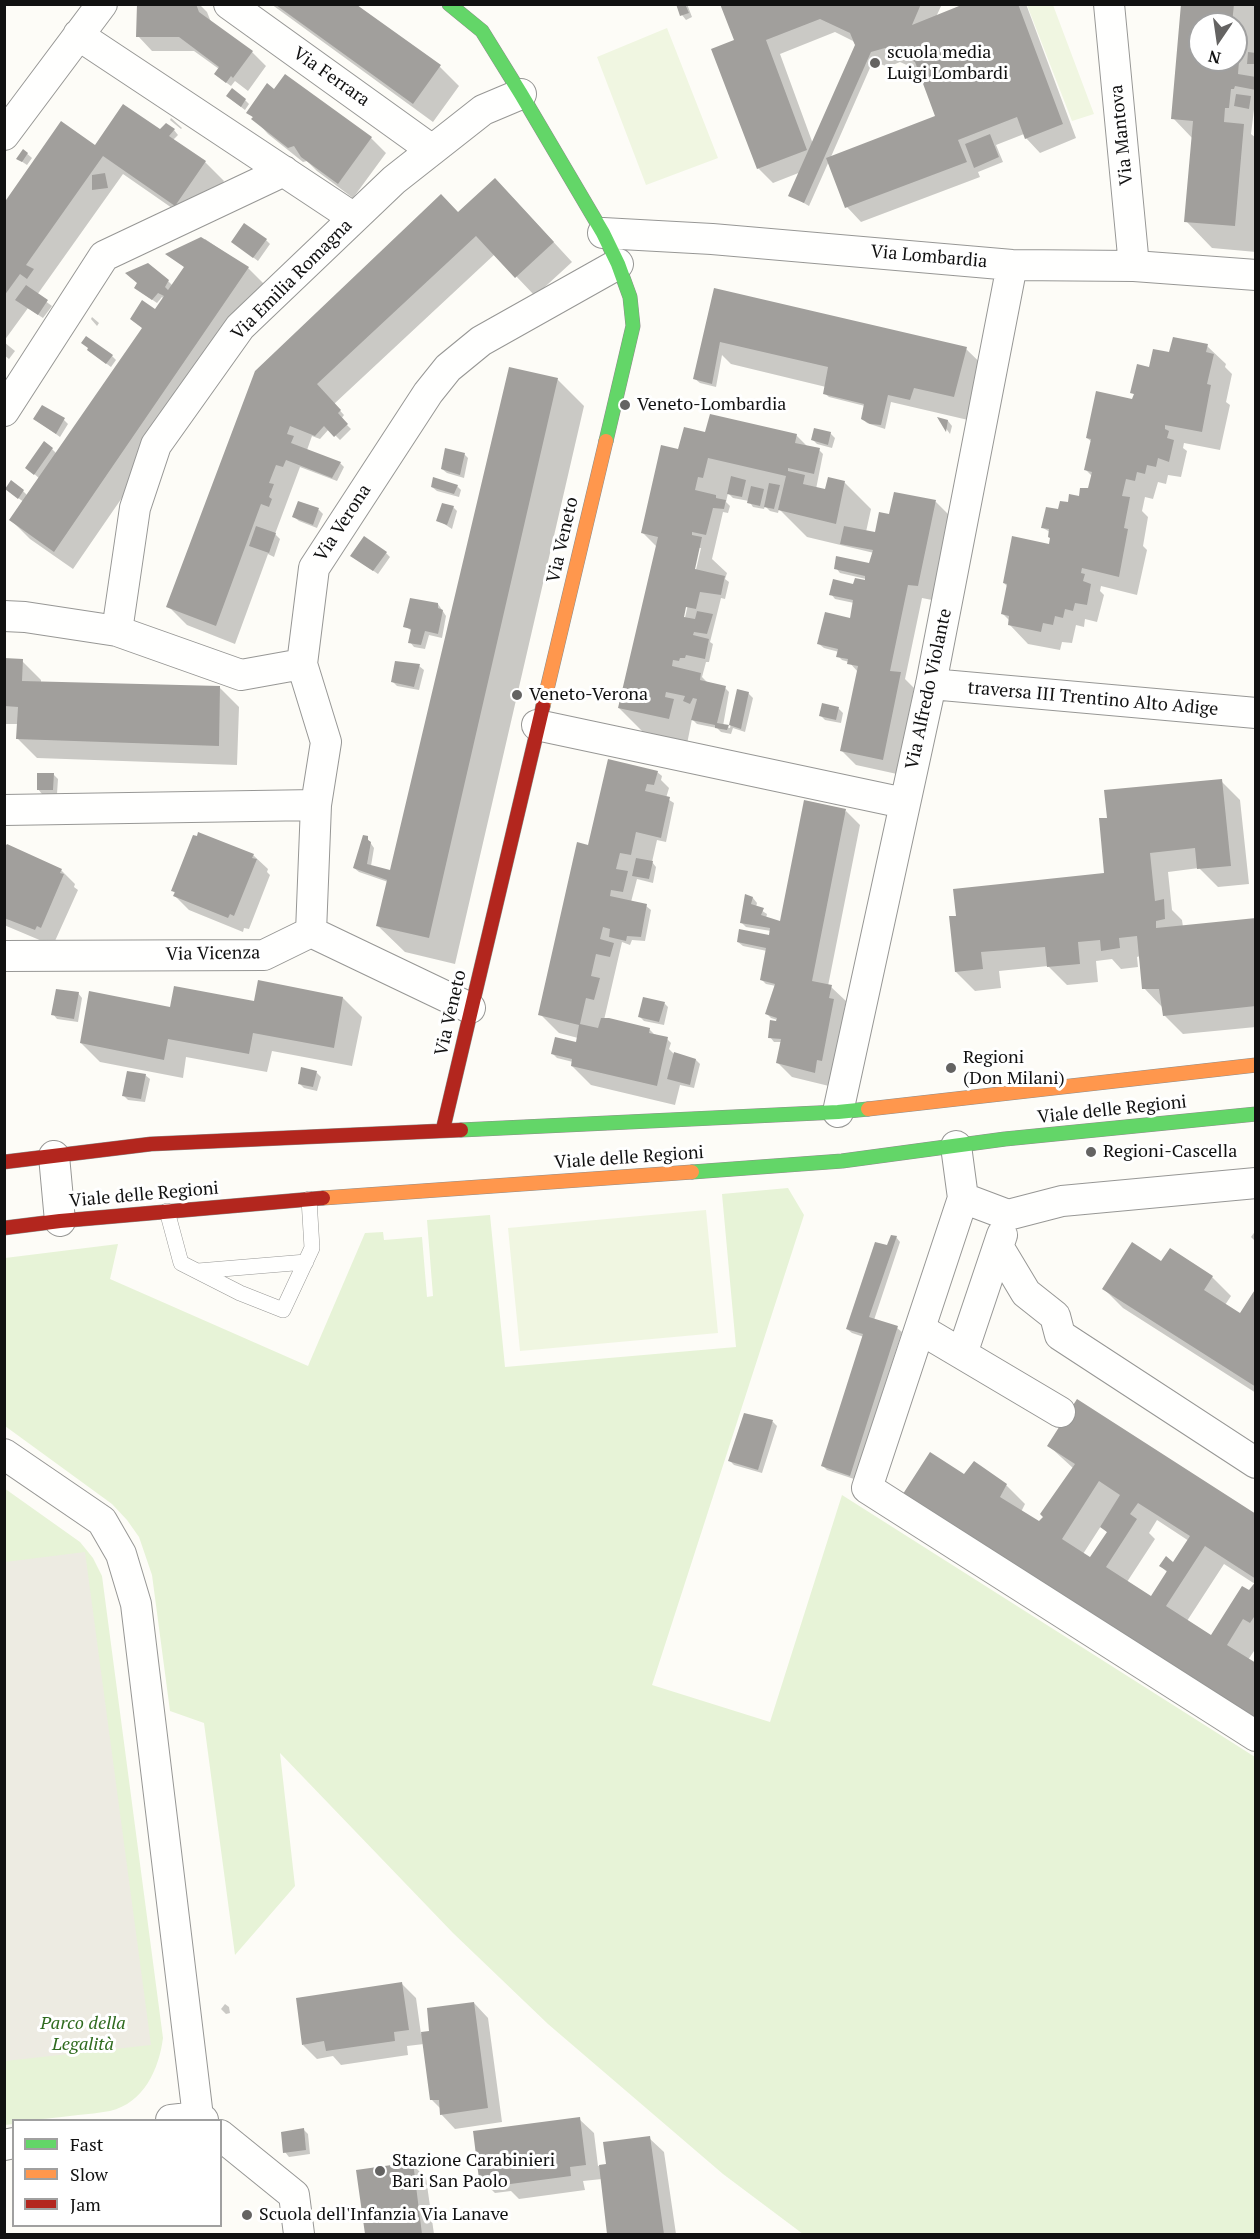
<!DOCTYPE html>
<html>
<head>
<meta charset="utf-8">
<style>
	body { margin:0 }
	#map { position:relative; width:1260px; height:2239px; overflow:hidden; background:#fdfcf7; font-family:"PT Serif",serif }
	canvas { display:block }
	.frame { position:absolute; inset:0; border:6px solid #111; pointer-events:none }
	.legend { position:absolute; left:12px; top:2119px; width:210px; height:108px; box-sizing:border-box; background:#fff; border:2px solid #a0a0a0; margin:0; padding:8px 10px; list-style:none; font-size:18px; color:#111 }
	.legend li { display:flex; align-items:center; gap:12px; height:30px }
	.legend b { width:30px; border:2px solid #a0a0a0 }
	.north { position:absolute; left:1188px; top:12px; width:60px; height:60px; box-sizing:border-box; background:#fff; border:2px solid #a0a0a0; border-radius:50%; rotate:193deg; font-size:16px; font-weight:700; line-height:24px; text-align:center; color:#111 }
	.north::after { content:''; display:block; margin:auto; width:21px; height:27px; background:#646362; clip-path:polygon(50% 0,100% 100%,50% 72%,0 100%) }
</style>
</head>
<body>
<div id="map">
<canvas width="1260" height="2239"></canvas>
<div class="frame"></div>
<ul class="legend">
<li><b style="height:8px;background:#63d668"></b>Fast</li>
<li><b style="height:8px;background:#ff974d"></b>Slow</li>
<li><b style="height:8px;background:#b3261e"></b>Jam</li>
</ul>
<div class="north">N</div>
</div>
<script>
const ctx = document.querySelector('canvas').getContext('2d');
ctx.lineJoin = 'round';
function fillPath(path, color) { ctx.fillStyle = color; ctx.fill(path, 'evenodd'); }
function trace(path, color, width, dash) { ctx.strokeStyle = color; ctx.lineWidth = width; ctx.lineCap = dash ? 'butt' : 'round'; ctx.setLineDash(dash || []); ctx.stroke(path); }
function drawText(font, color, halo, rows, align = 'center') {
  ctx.font = font + ' "PT Serif",serif'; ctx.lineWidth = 6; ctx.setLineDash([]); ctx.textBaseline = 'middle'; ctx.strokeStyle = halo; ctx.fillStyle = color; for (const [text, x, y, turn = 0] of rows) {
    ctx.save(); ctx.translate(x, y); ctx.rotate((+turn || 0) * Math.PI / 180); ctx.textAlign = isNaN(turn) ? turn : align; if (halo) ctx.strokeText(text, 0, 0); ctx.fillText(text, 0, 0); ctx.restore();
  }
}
const green = new Path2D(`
	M788,1188L804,1215L652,1685L770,1722L842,1495L1255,1757V2234H803L723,2174L548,2024L453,1933L280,1753L295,1886L235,1955L204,1723L170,1711L152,1575L139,1537L127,1520L112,1504L5,1426V1258L118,1244L110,1279L308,1366L365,1233L383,1232L384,1240L422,1237L427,1297L433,1296L427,1220L490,1215L505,1367L736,1347L722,1194Z
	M4,1488L80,1542L93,1558L102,1576L163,2038C159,2069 144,2103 110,2111C99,2113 88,2114 78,2115C56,2118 35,2120 14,2120L13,2124L5,2125Z`);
const pitch = new Path2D(`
	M1027,5H1053L1094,114L1072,121Z
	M667,28L718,158L646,185L597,57Z
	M706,1210L718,1333L520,1351L508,1228Z`);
const plaza = new Path2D(`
	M85,1552L151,2045L5,2061V1562Z`);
const shadow = new Path2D(`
	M138,4H199L207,12L211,22L252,52L266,66L248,91L235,81L231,86L220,78L219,69L194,51H152L138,36Z
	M271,4H355L440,67L459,86L433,122Z
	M678,4H687L692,17L686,20L682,15Z
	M722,4H942L936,17L968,4H1026L1076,138L1040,153L1026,138L1024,134L996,145L1003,162L978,172L980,177L861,222L847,207L829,161L809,206L790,195L801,172L773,183L758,168L735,41ZM835,32L853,41L856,46L813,144L780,54ZM873,61L888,67L900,62L920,71L937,116L830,159Z
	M1183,4H1256V93L1251,134L1256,138V252L1212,248L1186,221L1193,139L1173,118ZM1200,24H1236V60H1200Z
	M285,76L371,138L386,153L353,198L317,171L307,161L303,162L268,134L248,112L274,91Z
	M232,100H245L249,104L245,110Z
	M171,118L182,128L181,129L170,120Z
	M174,130L178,135L173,140L205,162L224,181L195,224L123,174L37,295L52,306L43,318L28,308L4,341V206L95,147L166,135Z
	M24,151L32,158L27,165L18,159Z
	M513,198L572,262L535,296L495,254L334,404L344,415L341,419L351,429L340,440L329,429L320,439L312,436L307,450L340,463L344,467L337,481L300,467L275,534L280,539L274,557L268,554L235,644L187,625L168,606L256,371L459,214Z
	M205,239L248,268L267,287L73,569L30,539L11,520L24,502L11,493L23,491L28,496L40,479L32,472L52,449L57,454L164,299L162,297L157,303L141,292L168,281L173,286Z
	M266,240L270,244L258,261L238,246Z
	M92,317L99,323L97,326L91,319Z
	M705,338L966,349L993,375L981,423L891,402L885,429L867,423L863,419L865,406L829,397L824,393L826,387L731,364L722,355L716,387L700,383L695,379Z
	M4,342L15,351L9,359L4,355Z
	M1207,346L1226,364L1225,367L1232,374L1226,402L1230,405L1220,450L1184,443L1183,448L1187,451L1181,477L1168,475L1166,484L1158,482L1153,499L1145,497L1142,511L1148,517L1143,546L1147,550L1137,595L1101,586L1100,591L1104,595L1097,622L1085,619L1084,627L1076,625L1072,643L1062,642L1060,650L1028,644L1009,624L1010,621L1003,614L1008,587L1004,583L1050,546L1052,538L1050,532L1043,528L1063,512L1069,504L1089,490L1092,476L1086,470L1092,442L1087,438L1133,401L1135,395L1132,392L1150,369L1170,354Z
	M88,350L112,356L116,360L111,367Z
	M557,379L584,406L455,964L405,952L378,926L388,882L359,872L354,868L367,838L374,848L371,866L391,872Z
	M35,419L64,420L68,424L60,437Z
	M940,420L948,421L952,426L950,434Z
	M830,433L835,438L832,448L817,444L813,440Z
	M704,434L796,435L809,448L819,450L823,454L816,489L826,491L844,482L871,509L866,532L876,534L890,515L936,502L950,516L932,600L922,598L905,679L914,688L897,774L856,765L842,751L858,672L849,662L842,660L838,656L839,652L824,648L819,644L851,620L854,603L835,599L831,594L854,586L866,579L840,573L836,568L870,564L874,553L807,537L779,509L778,513L770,511L765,506L764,509L753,507L749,501L733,498L728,493L726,502L730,506L728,513L723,512L712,559L727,573L725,579L729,582L725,599L721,598L710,642L713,644L709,662H706L702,677L709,684L725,688L729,692L723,726L730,728L738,691L748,693L753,698L745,732L733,728L731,734L721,732L717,728L697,724L692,719L687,744L646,735L619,708L657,547L642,532L683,452ZM698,548H701L678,648L675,647Z
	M464,454L468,458L464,478L447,473L442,469Z
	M457,486L461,490L459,497L437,491L432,487Z
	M299,503L319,510L323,514L317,528L299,521L294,517Z
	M453,507L457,511L452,529L438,520Z
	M386,553L390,557L378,574L352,556Z
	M438,604L446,616L442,638L429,635L425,649L414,647L410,642L412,631L405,626Z
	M4,660L22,661L41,680V683L220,688L239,707L237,765L37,758L18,739L19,724H4Z
	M419,666L424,670L419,690L397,686L393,682Z
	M838,708L843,713L841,723L825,720L821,716Z
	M657,772L662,776L661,780L669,788L666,798L674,803L666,842L657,840L652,862L656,867L653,883L637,879L631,902L646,906L651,910L645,941L632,940L630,945L622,942L604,1020L650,1030L654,1034L667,1039L671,1043L669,1049L674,1054L696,1060L700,1064L694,1088L680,1085L675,1105L591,1085L572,1066L573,1062L557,1058L553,1054L577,1044L578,1038L559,1033L540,1014L589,846Z
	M53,774L58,779L57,794H42L38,789Z
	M1221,781L1240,800L1249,884L1218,887L1199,868L1168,872L1172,910L1182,920L1183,927L1256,919V1027L1183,1034L1164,1015L1163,1008L1144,988L1140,956L1137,957L1138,967L1121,969L1112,959L1096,961L1098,982L1067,985L1048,966L999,971L1001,988L975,991L956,972L951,918L1106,875L1108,819Z
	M846,811L860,825L828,986L831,987L846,1001L844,1011L847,1015L829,1086L792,1077L778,1063L782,1042H774L770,1037L784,1022L771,1018L767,1014L776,986L766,984L761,979L767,951L743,946L738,942L770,937L771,931L746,927L741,922L746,896L753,898L757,903L756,907L767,914L766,918L781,922Z
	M4,849L61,870L75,884L74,887L78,890L55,941L51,940L49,944L4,925Z
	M253,855L268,869L267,872L270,875L249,929L244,928L243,932L189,910L175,896L176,894L172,890Z
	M78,993L82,998L78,1022L57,1019L53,1014Z
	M343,998L362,1017L352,1066L272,1051L267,1072L186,1057L183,1078L100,1062L81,1043L255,1003Z
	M664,1003L668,1007L664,1025L644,1021L640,1017Z
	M316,1072L321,1077L317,1091L304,1088L299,1083Z
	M145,1075L150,1079L145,1102L128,1100L124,1096Z
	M1256,1230V1242L1251,1237Z
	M896,1237L900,1242L874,1320L897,1328L902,1332L854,1479L827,1470L823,1466L864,1337L852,1333L847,1329L888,1247Z
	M1170,1250L1212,1277L1231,1296L1225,1305L1240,1315L1256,1291V1393L1123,1308L1104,1289L1162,1263Z
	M1078,1401L1256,1516V1648L1248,1660L1256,1665V1732L922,1516L903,1497L931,1454L964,1476L974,1463L1006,1485L1025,1504L1021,1512L1040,1523L1044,1517L1042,1514L1074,1469L1049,1446ZM1157,1520L1189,1541L1174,1564L1166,1559L1161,1566L1168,1573L1151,1598L1127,1582L1155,1539L1149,1533ZM1101,1526L1108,1533L1091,1559L1083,1554ZM1224,1564L1255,1584L1250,1592L1243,1588L1212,1637L1187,1621Z
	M745,1414L773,1422L777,1426L762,1473L734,1465L730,1461Z
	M402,1984L416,1998L421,2034L430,2033L474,2003L488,2018L502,2122L455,2129L441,2114V2109L432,2100L424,2044L407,2046L408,2055L341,2065L333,2056L317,2059L303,2045Z
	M225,2004L229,2007L230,2013L226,2014L221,2009Z
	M579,2119L594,2133L598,2166L608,2165L649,2138L664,2152L676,2234H610L602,2179L583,2181L585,2190L519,2199L511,2191L495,2193L481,2179Z
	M303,2129L308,2134L310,2154L289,2157L285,2152Z
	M412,2164L426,2178L434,2234H366L357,2171Z`);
const building = new Path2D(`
	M137,4H196L199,12L253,51L233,78L231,76L226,83L214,74L219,67L179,37H136Z
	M676,4H685L689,13L680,16Z
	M720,4H921L912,25L964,4H1018L1063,124L1025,139L1017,117L958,140L967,162L845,208L826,158L935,116L915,62L885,48L871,52L804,203L788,196L855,45L850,33L820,19L766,40L807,150L757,169L711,49L734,40Z
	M1181,4H1234L1232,24H1200V60H1236V48L1240,49L1238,74L1256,77V90L1235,86L1234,89H1231L1229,108H1225L1224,122L1244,124L1235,226L1184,222L1193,121L1171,119Z
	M276,5H357L441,65L413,104Z
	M1248,52L1256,53V64H1247Z
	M285,74L372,137L338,184L301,157L294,146L288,148L251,119L253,117L246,113L267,83L274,89Z
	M232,88L246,99L241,107L226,96Z
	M1236,94L1251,96L1249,109L1234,106Z
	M123,104L160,129L166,123L175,129L169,136L206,161L175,206L103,156L26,265L34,269L27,279L20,274L4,296V203L61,121L95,145Z
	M990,134L999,157L974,168L965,144Z
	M23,149L28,153L22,162L16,159Z
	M105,173L108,188L92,190V175Z
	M495,178L554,242L515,278L476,236L317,384L341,410L338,413L348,424L334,437L324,426L315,436L290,426L287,434L294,436L291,443L341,462L332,478L286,460L283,467L276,465L269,483L274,484L269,497L272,499L269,507L261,504L216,626L166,607L255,371L441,194L458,212Z
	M244,223L267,239L253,258L231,242Z
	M201,237L249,267L54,552L9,520L142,328L130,319L142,300L155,309L164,296L158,293L152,300L134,288L137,283L125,273L148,263L169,280L165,287L168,290L184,267L165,254Z
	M26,285L48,300L38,315L15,300Z
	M714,288L967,347L954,397L914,388L910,400L888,395L881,425L870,424L861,419L864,404L823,394L828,367L720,342L712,384L693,379Z
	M86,336L113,355L106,364L87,350L88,348L81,343Z
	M1173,337L1208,344L1206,352L1214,354L1207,384L1211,385L1202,432L1165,425V429L1169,431L1167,438L1174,440L1169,462L1158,458L1156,467L1147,465L1145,474L1137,472L1135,481L1126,479L1122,496L1130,497L1124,528L1128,529L1119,577L1082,568L1081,573L1085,574L1083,581L1091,584L1087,605L1075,603L1073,611L1065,609L1063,618L1055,616L1053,625L1043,623L1041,632L1008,625L1009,616L1001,614L1007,584L1003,583L1012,536L1049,544L1050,538L1048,537L1049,529L1041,528L1046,507L1058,509L1060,501L1068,502L1069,494L1079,496L1080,488H1088L1092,472L1084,470L1091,439L1086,438L1096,391L1132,399L1134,394L1130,393L1137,364L1149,367L1153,349L1169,352Z
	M509,367L558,378L429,938L376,926L387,880L353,868L363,835L368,836V840L371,842L367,864L390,870Z
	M42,405L65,418L56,434L33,419Z
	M710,414L797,434L795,443L820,448L814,474L788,468V471L805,475L803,484L825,489L828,477L845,481L836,524L778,510L786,476L708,458L703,478L698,477L695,490L716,495V498L726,500L724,509L713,508L706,535L692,532V535L702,537L695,569L725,576L721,595L700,592L696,609L686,607L684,617L695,619L697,611L713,614L707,634L694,632L693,635L709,639L705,659L686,655L685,658H680L679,661L673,660L672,666L701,673L700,680L726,686L717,723L729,725L727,730L715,728V725L691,720L697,699L693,698L690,704L683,701L685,696L666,692L665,697L674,699L669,719L618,708L658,537L641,533L661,445L678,449L684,427L705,432Z
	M937,417L948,420L946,432Z
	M814,428L831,432L828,445L811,440Z
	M44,441L53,448L34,475L25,468Z
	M445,448L465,453L460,475L441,469Z
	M731,476L746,480L742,497L727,494Z
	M433,477L458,485L454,494L431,487Z
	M11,480L24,490L18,499L5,489Z
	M769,483L780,485L774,509L764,507Z
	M751,486L764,489L760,506L747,503Z
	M894,492L936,500L918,586L908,585L890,671L901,672L883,760L840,751L858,666L847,664L848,659L836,657L838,649L817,644L825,612L850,618L853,600L829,595L833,579L853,584L855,578L865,580V576L834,569L836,556L869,563L873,550L840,544L844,526L875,532L879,512L889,514Z
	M298,501L319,508L313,525L292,517Z
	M442,503L454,506L447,525L436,521Z
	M256,526L276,533L269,553L249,546Z
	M364,536L387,552L373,571L350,556Z
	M410,598L438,603V608L443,610L438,634L425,631L421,645L408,643L411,629L403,627Z
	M4,658L23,659L22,681L220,686L219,746L16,739L18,707L4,706Z
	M395,661L420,664L414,687L391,682Z
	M737,689L749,692L741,729L729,725Z
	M822,703L839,707L836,720L819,716Z
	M608,759L658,771L654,785L647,784L645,791L670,797L661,838L636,832L631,855L620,853L616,869L628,871L623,892L611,890L610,896L647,904L641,937L627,936L626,941L609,937L610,929L603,927L600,939L614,943L610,957L596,954L591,976L600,978L594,1000L586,998L580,1024L598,1028L601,1018H609L650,1028L649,1033L668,1037L657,1086L571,1066L572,1059L551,1054L555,1037L576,1042L579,1025L538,1015L577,842L588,845Z
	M37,773H54L53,790H37Z
	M1222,779L1231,866L1197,869L1195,848L1150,853L1155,901L1164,899L1165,919L1156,921V928L1256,918V1006L1163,1016L1159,989H1142L1137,936L1119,938L1120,948L1101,951L1100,940L1078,942L1080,964L1047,967L1045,947L981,952L983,969L955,972L949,916H956L953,889L1104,873L1099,818H1107L1104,790Z
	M804,800L846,809L812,981L832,985L829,998L834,999L822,1061L817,1060L815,1073L776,1063L781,1039L768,1038L770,1020L776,1021L777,1018L765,1014L775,984L760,980L766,948L737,942L739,929L769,935L770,928L740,923L745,894L753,897L751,904L764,908L761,915L780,921Z
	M198,832L254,854L252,858L257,859L234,916L230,914L228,918L173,896L175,892L171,891L193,835L197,836Z
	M7,844L62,869L60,873L64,874L41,928L37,926L35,930L4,918V848Z
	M636,858L653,861L649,879L632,876Z
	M258,980L343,997L334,1048L253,1033L249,1054L168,1039L164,1060L80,1043L89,991L170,1007L174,986L254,1001Z
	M56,989L79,992L74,1019L51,1015Z
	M643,997L665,1002L659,1022L638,1017Z
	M674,1052L696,1059L690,1085L667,1079Z
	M301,1067L317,1071L313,1087L298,1084Z
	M127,1071L146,1074L141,1099L122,1096Z
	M891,1235L897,1236L869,1317L898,1326L850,1476L821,1466L863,1334L846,1329L875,1242L887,1245Z
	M1132,1242L1161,1261L1170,1248L1213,1276L1204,1290L1240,1313L1256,1288V1387L1102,1289Z
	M1077,1399L1256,1514V1579L1205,1546L1166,1606L1211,1635L1242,1586L1249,1590L1256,1581V1614L1250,1623L1243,1619L1227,1645L1256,1663V1727L901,1497L930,1452L964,1474L974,1461L1007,1484L1000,1497L1039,1521L1043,1517L1040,1514L1075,1464L1047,1446ZM1099,1481L1120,1495L1100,1527L1107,1532L1090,1557L1062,1539ZM1138,1503L1190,1536L1173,1562L1166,1556L1159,1566L1167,1571L1151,1596L1106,1567L1137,1519L1130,1514Z
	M744,1413L773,1420L758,1470L728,1461Z
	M402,1982L409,2030L394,2032L395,2041L326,2051L324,2041L302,2045L296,1998Z
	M474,2002L488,2108L440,2115L439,2100H430L421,2032L429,2031L427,2008Z
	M580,2117L586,2165L570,2167L571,2176L503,2185L502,2177L479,2179L473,2131Z
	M304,2128L306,2150L283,2153L281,2132Z
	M650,2136L664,2234H607L599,2165L606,2164L603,2142Z
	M413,2162L422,2234H365L356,2170Z`);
const lane = new Path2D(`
	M167,1211L181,1263L240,1293L283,1310L312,1248L309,1199
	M198,1271L306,1262`);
const street = new Path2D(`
	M229,4L432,150
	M1109,4L1134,266
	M78,35L354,218
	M4,135L102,4
	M603,233L712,239L1012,265L1134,266L1256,275
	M4,411L104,256L284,171
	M4,616L25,617L117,631L241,675L302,664
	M117,631L135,508L156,445L240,327L394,180L483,110L521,94
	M931,684L1256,713
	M537,725L904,803
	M4,810L316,805
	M311,932L316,805L326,742L302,664L314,568L428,393L448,368L481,341L618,264
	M4,956L264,955L311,932L470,1008
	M838,1112L931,684L1012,265
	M956,1146L963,1198L867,1488L1256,1736
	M54,1156L60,1221
	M963,1198L1008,1215L1062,1201L1256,1183
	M999,1248L1026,1293L1055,1316L1060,1335L1256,1463
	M920,1329L1060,1412
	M962,1354L1002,1235
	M4,1454L102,1521L121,1554L136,1604L198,2117L203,2120
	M171,2120L198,2117
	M220,2135L294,2195L299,2234
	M4,2145L14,2143`);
const fast = new Path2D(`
	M449,4L482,31L521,94L603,233L618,264L630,297L633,326L606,441
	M461,1130L838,1112L868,1109
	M692,1172L842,1161L1005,1139L1256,1114`);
const slow = new Path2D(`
	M543,706L606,441
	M868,1109L1256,1065
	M323,1198L692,1172`);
const jam = new Path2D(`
	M443,1129L543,706
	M4,1162L151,1144L461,1130
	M4,1228L60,1221L323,1198`);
const markers = [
	[875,63,6,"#646362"],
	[625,405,6,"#646362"],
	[517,695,6,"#646362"],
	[951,1068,6,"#646362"],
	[1091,1152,6,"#646362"],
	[380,2171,6,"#646362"],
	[247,2215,6,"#646362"]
];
const poiNames = [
	["scuola media",887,53],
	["Luigi Lombardi",887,74],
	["Veneto-Lombardia",637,405],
	["Veneto-Verona",529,695],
	["Regioni",963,1058],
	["(Don Milani)",963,1079],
	["Regioni-Cascella",1103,1152],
	["Stazione Carabinieri",392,2161],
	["Bari San Paolo",392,2182],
	["Scuola dell'Infanzia Via Lanave",259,2215]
];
const streetNames = [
	["Via Ferrara",331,77,35],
	["Via Mantova",1122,135,-96],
	["Via Lombardia",929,257,5],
	["Via Emilia Romagna",292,280,-45],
	["Via Verona",343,523,-57],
	["Via Veneto",563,540,-77],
	["Via Alfredo Violante",929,689,-78],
	["traversa III Trentino Alto Adige",1093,699,5],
	["Via Vicenza",213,954,-1],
	["Via Veneto",451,1013,-77],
	["Viale delle Regioni",1112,1110,-6],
	["Viale delle Regioni",629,1158,-4],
	["Viale delle Regioni",144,1195,-5]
];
const parkNames = [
	["Parco della",83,2024],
	["Legalità",83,2045]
];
fillPath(green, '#e7f3d7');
fillPath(pitch, '#f0f6e1');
fillPath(plaza, '#edebe2');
fillPath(shadow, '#0003');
fillPath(building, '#a19f9c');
trace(lane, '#979795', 16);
trace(street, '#979795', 32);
trace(fast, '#8e8d8b', 15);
trace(slow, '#8e8d8b', 15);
trace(jam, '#8e8d8b', 15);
trace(lane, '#fffffe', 15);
trace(street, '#fffffe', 30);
trace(fast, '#63d668', 14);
trace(slow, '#ff974d', 14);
trace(jam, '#b3261e', 14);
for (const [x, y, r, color] of markers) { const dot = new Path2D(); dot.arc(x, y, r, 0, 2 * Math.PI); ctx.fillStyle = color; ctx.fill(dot); trace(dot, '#fff', 2); }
drawText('18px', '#111', '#fff', poiNames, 'left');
drawText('18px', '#111', '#fff', streetNames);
drawText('italic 18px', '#2f6b1f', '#fff', parkNames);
</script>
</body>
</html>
